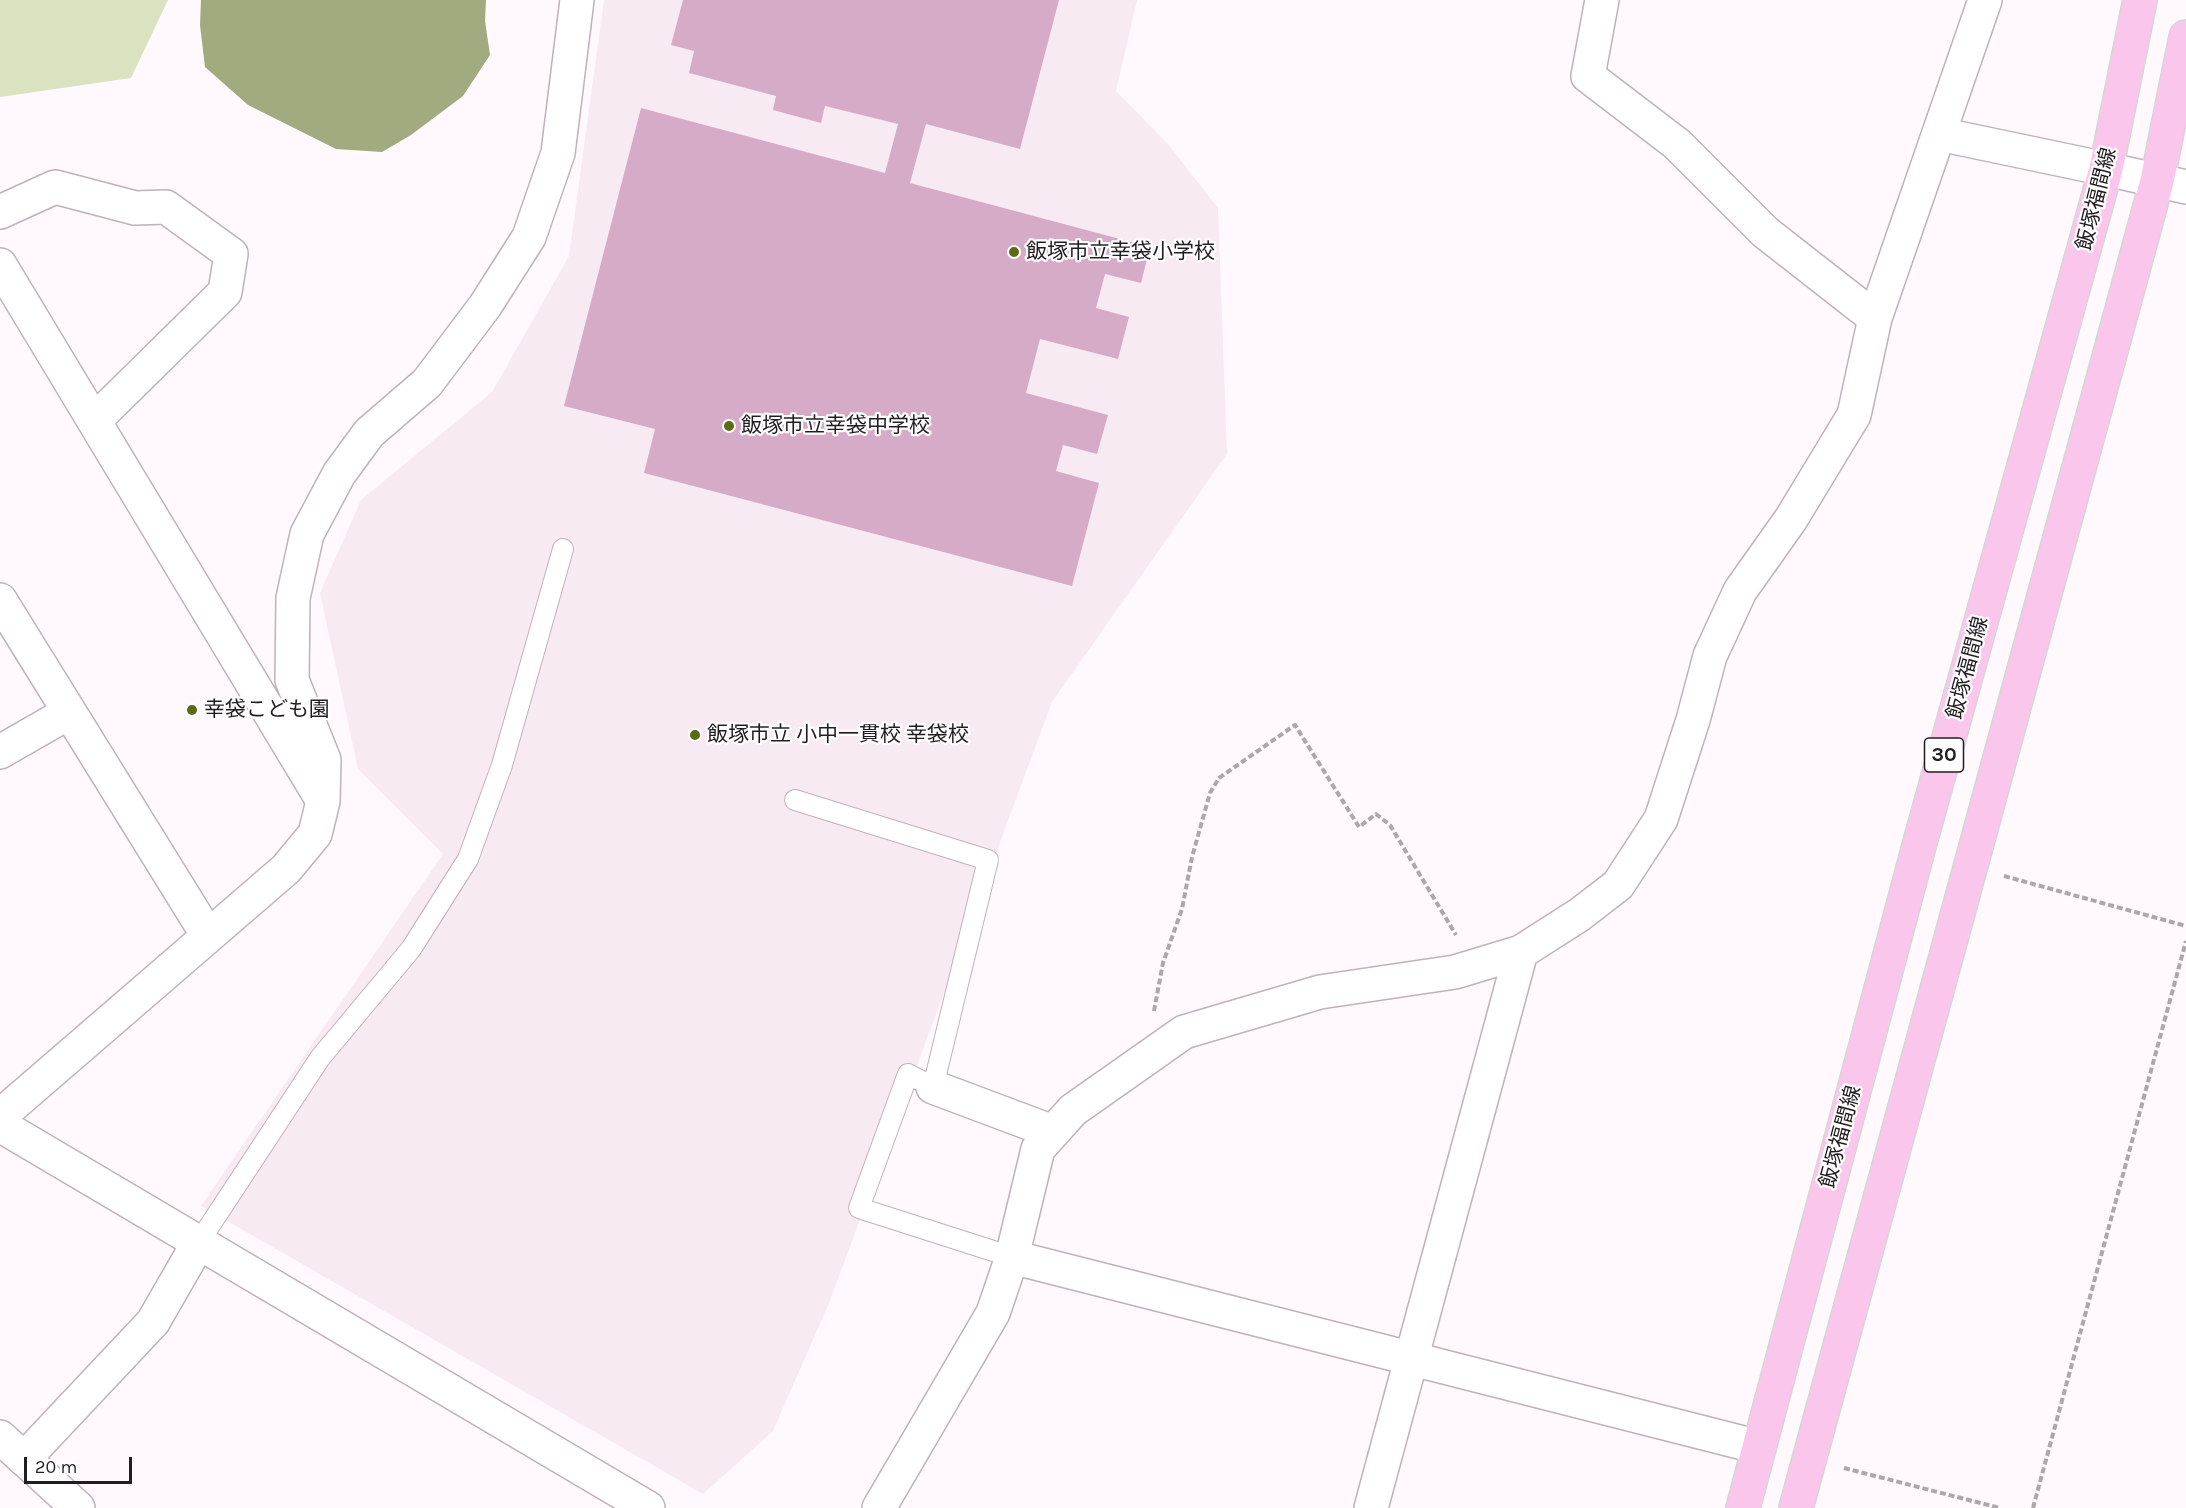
<!DOCTYPE html>
<html>
<head>
<meta charset="utf-8">
<style>
	body { margin:0 }
	#map { position:relative; width:2186px; height:1508px; overflow:hidden; background:#fff8fc; font-family:Karla,sans-serif }
	canvas { display:block }
	.scale { position:absolute; left:24px; top:1457px; width:108px; height:27px; box-sizing:border-box; border:3px solid #221d20; border-top:0; padding-left:8px; font-size:18px; line-height:21px; white-space:nowrap; color:#221d20; -webkit-text-stroke:4px #fff; paint-order:stroke }
</style>
</head>
<body>
<div id="map">
<canvas width="2186" height="1508"></canvas>
<div class="scale">20 m</div>
</div>
<script>
const ctx = document.querySelector('canvas').getContext('2d');
ctx.lineJoin = 'round';
function fillPath(path, color) { ctx.fillStyle = color; ctx.fill(path, 'evenodd'); }
function trace(path, color, width, dash) { ctx.strokeStyle = color; ctx.lineWidth = width; ctx.lineCap = dash ? 'butt' : 'round'; ctx.setLineDash(dash || []); ctx.stroke(path); }
function drawText(font, color, halo, rows, align = 'center') {
  ctx.font = font + ' Karla,"Noto Sans JP",sans-serif'; ctx.lineWidth = 4.5; ctx.setLineDash([]); ctx.textBaseline = 'middle'; ctx.strokeStyle = halo; ctx.fillStyle = color; for (const [text, x, y, turn = 0] of rows) {
    ctx.save(); ctx.translate(x, y); ctx.rotate((+turn || 0) * Math.PI / 180); ctx.textAlign = isNaN(turn) ? turn : align; if (halo) ctx.strokeText(text, 0, 0); ctx.fillText(text, 0, 0); ctx.restore();
  }
}
const built = new Path2D(`
	M604,0H1137L1116,91L1168,144L1218,208L1227,454L1052,702L829,1303L773,1431L703,1494L201,1206L443,854L358,769L320,593L361,500L492,392L569,256Z`);
const green = new Path2D(`
	M0,0H168L131,78L0,97Z`);
const water = new Path2D(`
	M201,0H486L485,21L490,55L463,96L411,135L382,152L336,149L248,105L205,67L200,25Z`);
const building = new Path2D(`
	M683,0H1059L1020,149L926,124L910,183L1150,247L1141,283L1105,274L1096,308L1129,317L1118,359L1040,339L1026,393L1108,415L1097,454L1063,445L1056,471L1099,483L1072,586L644,473L655,429L564,406L641,108L885,173L898,124L825,106L821,123L773,110L776,96L689,73L694,51L671,45Z`);
const path = new Path2D(`
	M2004,876L2186,926
	M1154,1011L1163,963L1182,909L1192,857L1210,793L1219,778L1295,725L1359,827L1376,814L1390,825L1456,935
	M1844,1468L2000,1508
	M2033,1508L2186,941`);
const service = new Path2D(`
	M795,800L988,860L933,1087L908,1074L859,1208L1012,1257
	M199,1242L320,1058L411,949L468,859L502,765L563,549`);
const minor = new Path2D(`
	M1602,0L1588,76L1677,144L1765,232L1875,318
	M1939,134L2106,169
	M0,212L55,187L135,208L166,207L231,254L225,292L94,421
	M0,265L323,801
	M0,600L207,934
	M0,752L68,713
	M933,1087L1053,1132
	M0,1116L286,869L315,834L323,801L324,760L292,680L293,598L307,534L339,474L369,433L427,383L485,306L529,237L558,153L577,0
	M0,1125L648,1508
	M1012,1257L1759,1447
	M24,1459L153,1322L199,1242
	M879,1508L993,1313L1012,1257L1038,1149L1073,1110L1184,1032L1320,992L1455,972L1521,952L1579,915L1618,885L1661,819L1693,720L1710,656L1740,591L1791,519L1854,415L1875,318L1985,0
	M1371,1508L1521,952`);
const tertiary = new Path2D(`
	M2106,169L2186,187
	M0,1437L78,1508`);
const primary = new Path2D(`
	M1743,1508L1919,846L2106,169L2140,0
	M1796,1508L2157,181L2186,37`);
const markers = [
	[1014,252,6,"#5e6a11"],
	[729,426,6,"#5e6a11"],
	[192,710,6,"#5e6a11"],
	[695,735,6,"#5e6a11"]
];
const shields = [
	[1944,755,39]
];
const shieldNames = [
	["30",1944,755]
];
const streetNames = [
	["飯塚福間線",2097,199,-76],
	["飯塚福間線",1968,668,-75],
	["飯塚福間線",1841,1137,-75]
];
const poiNames = [
	["飯塚市立幸袋小学校",1026,252],
	["飯塚市立幸袋中学校",741,426],
	["幸袋こども園",204,710],
	["飯塚市立 小中一貫校 幸袋校",707,735]
];
fillPath(built, '#f8eaf3');
fillPath(green, '#dae2bf');
fillPath(water, '#a2ab7f');
fillPath(building, '#d6abc7');
trace(service, '#c1b1bb', 22);
trace(minor, '#c1b1bb', 36);
trace(tertiary, '#c1b1bb', 36);
trace(primary, '#d7d6d7', 36);
trace(path, '#ada7aa', 4, [6, 3]);
trace(service, '#fff', 20);
trace(minor, '#fff', 33);
trace(tertiary, '#fff', 33);
trace(primary, '#fbc6eb', 33);
for (const [x, y, r, color] of markers) { const dot = new Path2D(); dot.arc(x, y, r, 0, 2 * Math.PI); ctx.fillStyle = color; ctx.fill(dot); trace(dot, '#fff', 2); }
for (const [x, y, w] of shields) { const box = new Path2D(); box.roundRect(x - w / 2, y - 17, w, 34, 4.5); ctx.fillStyle = '#fff'; ctx.fill(box); trace(box, '#221d20', 1.5); }
drawText('bold 20px', '#221d20', null, shieldNames);
drawText('21px', '#221d20', '#fff', streetNames);
drawText('21px', '#221d20', '#fff', poiNames, 'left');
</script>
</body>
</html>
